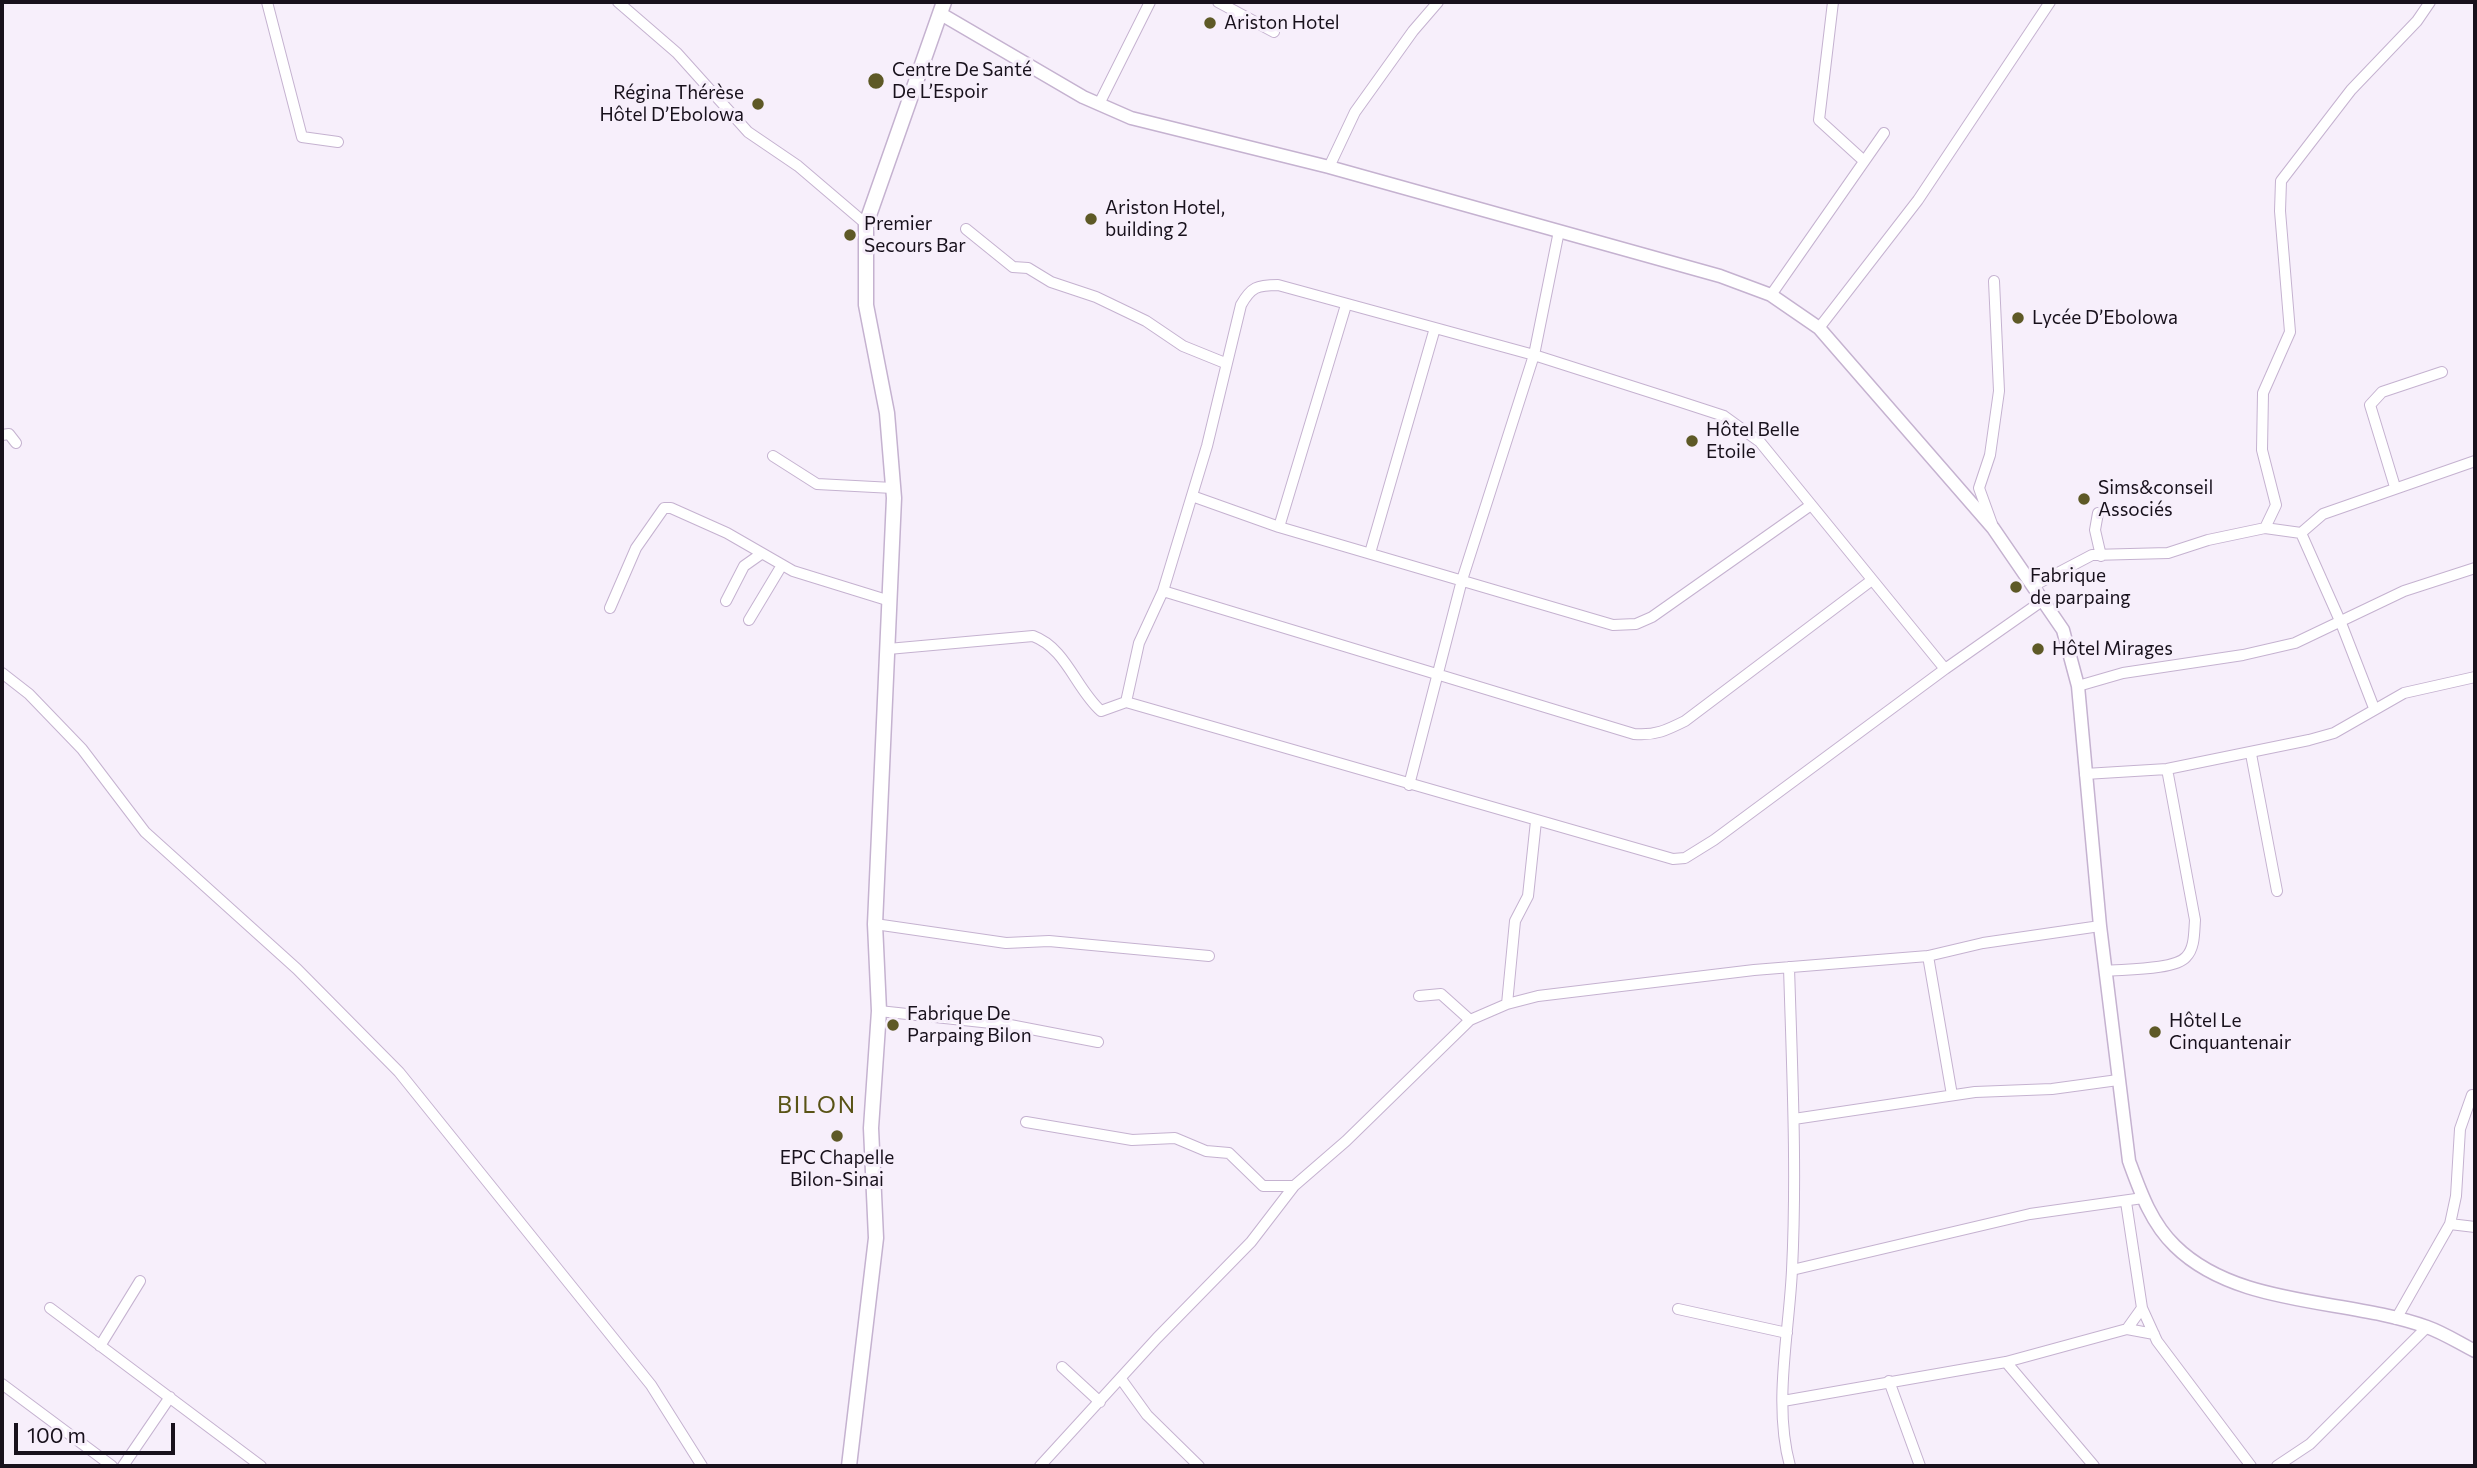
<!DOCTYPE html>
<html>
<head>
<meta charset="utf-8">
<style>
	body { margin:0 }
	#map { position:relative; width:2477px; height:1468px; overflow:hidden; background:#f7effb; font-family:Commissioner,sans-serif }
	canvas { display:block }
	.frame { position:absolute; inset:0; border:4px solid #18111c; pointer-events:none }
	.scale { position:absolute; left:14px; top:1423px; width:161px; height:32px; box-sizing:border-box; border:4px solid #18111c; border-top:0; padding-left:9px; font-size:21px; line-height:24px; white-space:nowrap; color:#18111c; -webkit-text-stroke:5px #f7effb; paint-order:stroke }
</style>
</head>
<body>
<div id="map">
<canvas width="2477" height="1468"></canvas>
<div class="frame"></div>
<div class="scale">100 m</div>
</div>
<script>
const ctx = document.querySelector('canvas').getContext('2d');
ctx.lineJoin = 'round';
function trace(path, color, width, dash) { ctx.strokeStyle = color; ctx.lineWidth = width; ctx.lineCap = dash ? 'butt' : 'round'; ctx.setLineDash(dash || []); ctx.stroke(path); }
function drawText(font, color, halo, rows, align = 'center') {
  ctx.font = font + ' Commissioner,sans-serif'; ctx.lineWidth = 6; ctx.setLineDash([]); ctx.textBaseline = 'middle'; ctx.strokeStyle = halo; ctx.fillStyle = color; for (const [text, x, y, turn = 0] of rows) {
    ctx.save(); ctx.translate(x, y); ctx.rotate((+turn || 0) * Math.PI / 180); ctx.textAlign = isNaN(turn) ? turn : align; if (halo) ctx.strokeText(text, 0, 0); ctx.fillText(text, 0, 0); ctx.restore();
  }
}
const minor = new Path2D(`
	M267,2L302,137L338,142
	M618,2L677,53L748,132L798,166L866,224
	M1218,2L1274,32
	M1833,2L1819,120L1864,161
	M1099,104L1150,2
	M1329,167L1355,112L1413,31L1438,2
	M966,229L1013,267L1028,268L1051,282L1096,297L1146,321L1183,346L1225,363
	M1771,295L1884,133
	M1819,328L1918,200L2050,2
	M2,435L9,434L16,443
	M773,456L817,484L893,488
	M2395,487L2370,405L2382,392L2442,372
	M1192,496L1279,527L1613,625L1636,624L1652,617L1811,505
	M2098,513L2095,530L2101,556
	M1992,524L1979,488L1990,455L1999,391L1994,281
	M1279,527L1346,305
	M2265,528L2276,505L2262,450L2263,393L2290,332L2280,211L2281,181L2351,90L2417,21L2430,2
	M2301,533L2341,623L2374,708
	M1370,553L1435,328
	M2033,586L2092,555L2168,553L2208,540L2265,528L2301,533L2323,514L2475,461
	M1163,591L1634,734C1655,736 1667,730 1685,721L1872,580
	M726,601L744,566L761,554
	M610,608L636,548L664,508H671L727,533L793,571L890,601
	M749,620L782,565
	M888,649L1033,636C1066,648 1076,689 1101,711L1126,702L1673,859L1685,858L1714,840L1945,669L2042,601
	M2,673L29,694L82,749L145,832L297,969L399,1072L651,1385L702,1466
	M2078,686L2123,673L2243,655L2295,643L2404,591L2475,568
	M1126,702L1139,643L1163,591L1207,446L1241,305C1251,287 1257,285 1278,285L1534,355L1678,401L1724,416L1760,442L1945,669
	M2251,754L2277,891
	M2085,774L2167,769L2309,740L2334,733L2404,693L2475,677
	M1409,785L1462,580L1534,355L1559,231
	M875,924L1006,943L1049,941L1209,956
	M1928,956L1952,1095
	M1789,967C1792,1068 1797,1169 1792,1270C1789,1334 1773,1404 1790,1466
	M2105,971C2124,969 2175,970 2186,957C2195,948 2194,932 2195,920L2167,769
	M1419,996L1441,994L1470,1020
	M1507,1004L1515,921L1528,896L1536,821
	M879,1011L1010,1025L1098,1042
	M1794,1119L1975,1092L2052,1089L2118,1080
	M1026,1122L1132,1140L1175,1138L1206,1151L1229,1153L1263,1186H1294
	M2126,1202L2142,1308L2157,1341L2251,1466
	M2450,1224L2475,1227
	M1792,1270L2030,1214L2143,1198
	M50,1308L261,1466
	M1678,1309L1787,1333
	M2396,1319L2450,1224L2456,1196L2460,1129L2472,1095
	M2127,1329L2154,1334
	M100,1346L140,1281
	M2006,1362L2094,1466
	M1062,1367L1100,1402
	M1121,1379L1147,1415L1199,1466
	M1889,1381L1920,1466
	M2,1384L112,1466
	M1783,1401L2006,1362L2127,1329L2142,1308
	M123,1466L170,1397
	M1040,1466L1157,1338L1251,1242L1294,1186L1346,1141L1470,1020L1507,1004L1538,996L1754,970L1928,956L1983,943L2100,926
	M2277,1466L2310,1444L2427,1327`);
const tertiary = new Path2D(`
	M941,14L1083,97L1131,118L1329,167L1720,276L1771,295L1819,328L1993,528L2063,630L2078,686L2100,926L2129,1161C2140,1191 2151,1223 2175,1246C2238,1308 2348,1298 2427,1327C2444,1333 2459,1343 2475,1351`);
const secondary = new Path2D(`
	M849,1466L876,1238L871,1128L879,1011L875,924L894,498L887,413L866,305V224L944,2`);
const markers = [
	[1210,23,7,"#5e5926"],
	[876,81,9,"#5e5926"],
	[758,104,7,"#5e5926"],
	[1091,219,7,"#5e5926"],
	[850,235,7,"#5e5926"],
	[2018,318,7,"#5e5926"],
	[1692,441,7,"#5e5926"],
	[2084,499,7,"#5e5926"],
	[2016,587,7,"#5e5926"],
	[2038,649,7,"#5e5926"],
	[893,1025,7,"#5e5926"],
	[2155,1032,7,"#5e5926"],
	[837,1136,7,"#5e5926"]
];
const poiNames = [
	["Ariston Hotel",1224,23],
	["Centre De Santé",892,70],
	["De L’Espoir",892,92],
	["Régina Thérèse",744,93,"right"],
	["Hôtel D’Ebolowa",744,115,"right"],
	["Ariston Hotel,",1105,208],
	["building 2",1105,230],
	["Premier",864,224],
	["Secours Bar",864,246],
	["Lycée D’Ebolowa",2032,318],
	["Hôtel Belle",1706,430],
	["Etoile",1706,452],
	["Sims&conseil",2098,488],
	["Associés",2098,510],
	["Fabrique",2030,576],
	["de parpaing",2030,598],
	["Hôtel Mirages",2052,649],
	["Fabrique De",907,1014],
	["Parpaing Bilon",907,1036],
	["Hôtel Le",2169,1021],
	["Cinquantenair",2169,1043],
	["EPC Chapelle",837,1158,"center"],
	["Bilon-Sinai",837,1180,"center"]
];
const quarterNames = [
	["BILON",817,1105]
];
trace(minor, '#c5b2d0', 12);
trace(tertiary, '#c5b2d0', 15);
trace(secondary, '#c5b2d0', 17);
trace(minor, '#fff', 10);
trace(tertiary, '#fff', 12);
trace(secondary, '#fff', 14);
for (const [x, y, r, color] of markers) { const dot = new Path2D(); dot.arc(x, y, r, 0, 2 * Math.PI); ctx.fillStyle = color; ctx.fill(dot); trace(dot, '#f7effb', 2.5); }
drawText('19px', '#18111c', '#f7effb', poiNames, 'left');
ctx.letterSpacing = '2px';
drawText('23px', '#595315', '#f7effb', quarterNames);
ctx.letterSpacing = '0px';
</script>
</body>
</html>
